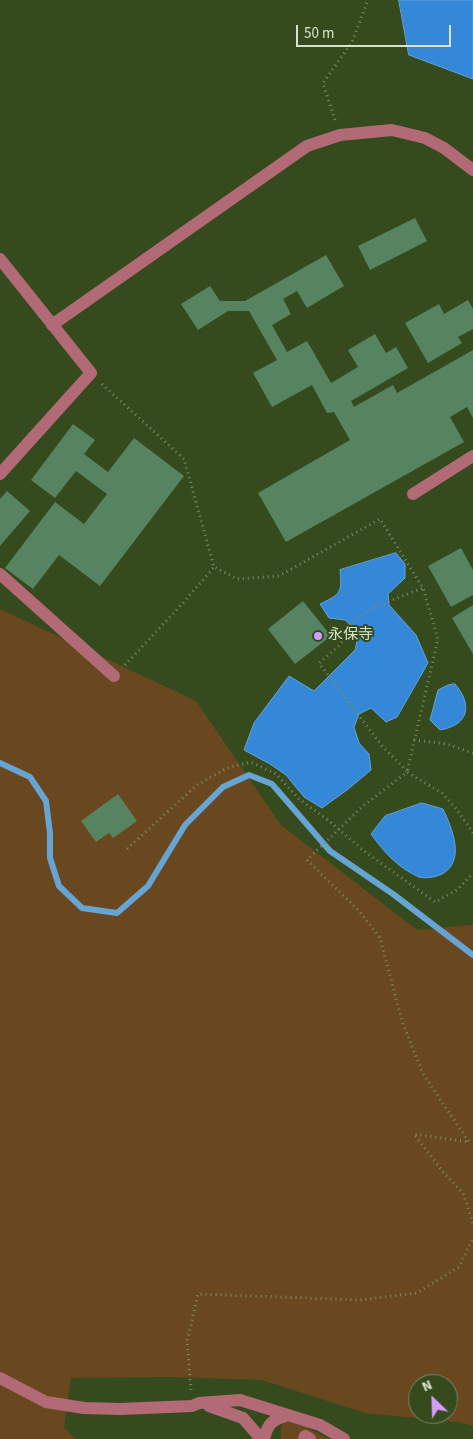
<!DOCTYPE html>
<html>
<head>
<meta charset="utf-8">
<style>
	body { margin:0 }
	#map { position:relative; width:473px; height:1439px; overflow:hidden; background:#354b1e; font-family:"Source Sans 3",sans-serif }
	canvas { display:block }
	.north { position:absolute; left:408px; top:1374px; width:50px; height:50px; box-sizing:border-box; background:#354b1e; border:1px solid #768863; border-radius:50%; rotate:336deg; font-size:14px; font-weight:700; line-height:20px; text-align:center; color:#d7e4cb }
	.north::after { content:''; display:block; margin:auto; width:18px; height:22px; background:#d49cfb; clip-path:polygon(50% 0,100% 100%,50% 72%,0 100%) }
	.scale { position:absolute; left:296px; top:25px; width:155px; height:22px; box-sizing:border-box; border:2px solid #d7e4cb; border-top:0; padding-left:6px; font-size:15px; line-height:18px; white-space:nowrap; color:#d7e4cb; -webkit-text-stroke:4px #354b1e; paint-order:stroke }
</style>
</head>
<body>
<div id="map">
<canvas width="473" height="1439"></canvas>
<div class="north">N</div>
<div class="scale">50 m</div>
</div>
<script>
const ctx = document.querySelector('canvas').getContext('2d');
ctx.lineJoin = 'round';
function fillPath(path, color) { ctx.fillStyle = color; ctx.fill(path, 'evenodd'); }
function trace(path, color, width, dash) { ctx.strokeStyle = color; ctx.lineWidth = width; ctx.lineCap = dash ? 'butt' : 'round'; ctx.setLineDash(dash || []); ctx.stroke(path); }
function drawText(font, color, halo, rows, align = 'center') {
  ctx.font = font + ' "Source Sans 3","Noto Sans JP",sans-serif'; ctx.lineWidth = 4; ctx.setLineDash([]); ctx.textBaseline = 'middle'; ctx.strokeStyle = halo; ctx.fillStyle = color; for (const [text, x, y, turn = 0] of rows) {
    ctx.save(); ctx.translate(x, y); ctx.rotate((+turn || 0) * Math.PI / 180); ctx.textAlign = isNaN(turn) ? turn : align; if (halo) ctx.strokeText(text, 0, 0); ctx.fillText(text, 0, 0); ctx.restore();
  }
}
const green = new Path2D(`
	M0,609L196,701L281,825L417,930L473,925V1426L459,1422L365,1413L262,1380L170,1377L71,1378L64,1427L75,1439H0ZM418,1384H448V1414H418Z
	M286,1417L329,1439H281V1428Z`);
const water = new Path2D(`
	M399,0H473V79L409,55Z
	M396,553L405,564V578L388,594L389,605L416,635L428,663L397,717L386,722L371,708L359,714L354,727L359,743L369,754L371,770L347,790L322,808L304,797L286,775L270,764L244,750L254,723L289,676L314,691L355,650L359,633L345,620L329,618L320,604C341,594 342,593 340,570Z
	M455,684C473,705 469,725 440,730L430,720L438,690L448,685Z
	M422,803L443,809C452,828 466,861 442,874C436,877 426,879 419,877C398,868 384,852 371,834L385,816Z`);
const stream = new Path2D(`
	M0,763L30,777L46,801L50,833V858L59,886L82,908L117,913L148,886L185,825L223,787L249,775L272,784L330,851L393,894L473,955`);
const building = new Path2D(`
	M415,218L427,241L370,270L358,246Z
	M326,255L344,286L307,308L297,291L283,299L291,314L272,325L287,352L307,341L331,383L358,367L348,350L375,334L386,353L396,347L408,368L351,401L354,407L393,385L397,393L473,350V418L467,407L450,417L464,442L286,542L258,493L350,440L334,412L327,413L312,385L272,407L253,373L277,360L249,311H228L198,330L181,304L210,286L220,301H245Z
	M468,300L473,309V329L458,337L462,343L428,363L405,323L439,304L444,314Z
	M73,424L95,440L84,454L108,472L134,438L184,476L100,586L59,555L33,589L5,568L55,502L84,524L107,494L76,471L55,498L31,480Z
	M7,491L30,511L0,546V499Z
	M461,548L473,570V595L451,607L428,566Z
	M303,601L331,636L295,664L268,629Z
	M473,605V654L452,618Z
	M118,794L137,821L113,838L109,833L96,842L81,821Z`);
const path = new Path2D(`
	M335,120L323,83L352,42L368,0
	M102,384L184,459L214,567L237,579L279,576L380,519L423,588L438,639L407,772
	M125,665L183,603L214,567
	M414,740L447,744L473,753
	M407,771L382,746L319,663L340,645L348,629L359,616L374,607L423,588
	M473,833L458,811L442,793L407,772L363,806L307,860L359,911L380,938L402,1021L423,1074L469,1142L414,1134L443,1172L463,1193L473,1224
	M127,849L197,785L227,768L251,762L276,774L299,799L328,820L364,851L435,902L457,890L473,873
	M191,1390L187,1342L198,1294L360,1300L417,1293L459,1267L473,1238`);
const minor = new Path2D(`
	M0,259L91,373L0,474
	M52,325L307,146L340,135L392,130L425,138L444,148L473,170
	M413,494L473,456
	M0,574L114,676
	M0,1378L46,1402L84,1408L120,1409L192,1406L199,1403L240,1400L320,1425L344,1439
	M209,1406L243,1418L261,1439
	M264,1439C268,1423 272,1420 288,1415
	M304,1439L305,1436L310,1439`);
const markers = [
	[318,636,5,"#d49cfb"]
];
const poiNames = [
	["永保寺",328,636]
];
fillPath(green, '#69481f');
fillPath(water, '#3488d7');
trace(water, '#65a4d3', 1);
trace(stream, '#65a4d3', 6);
fillPath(building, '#568360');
trace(path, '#7a8c68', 3, [1, 4]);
trace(minor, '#b26b76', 12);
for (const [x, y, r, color] of markers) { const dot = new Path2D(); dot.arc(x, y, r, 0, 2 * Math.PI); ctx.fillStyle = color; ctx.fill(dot); trace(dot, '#354b1e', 2); }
drawText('15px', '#d7e4cb', '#354b1e', poiNames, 'left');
</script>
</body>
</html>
